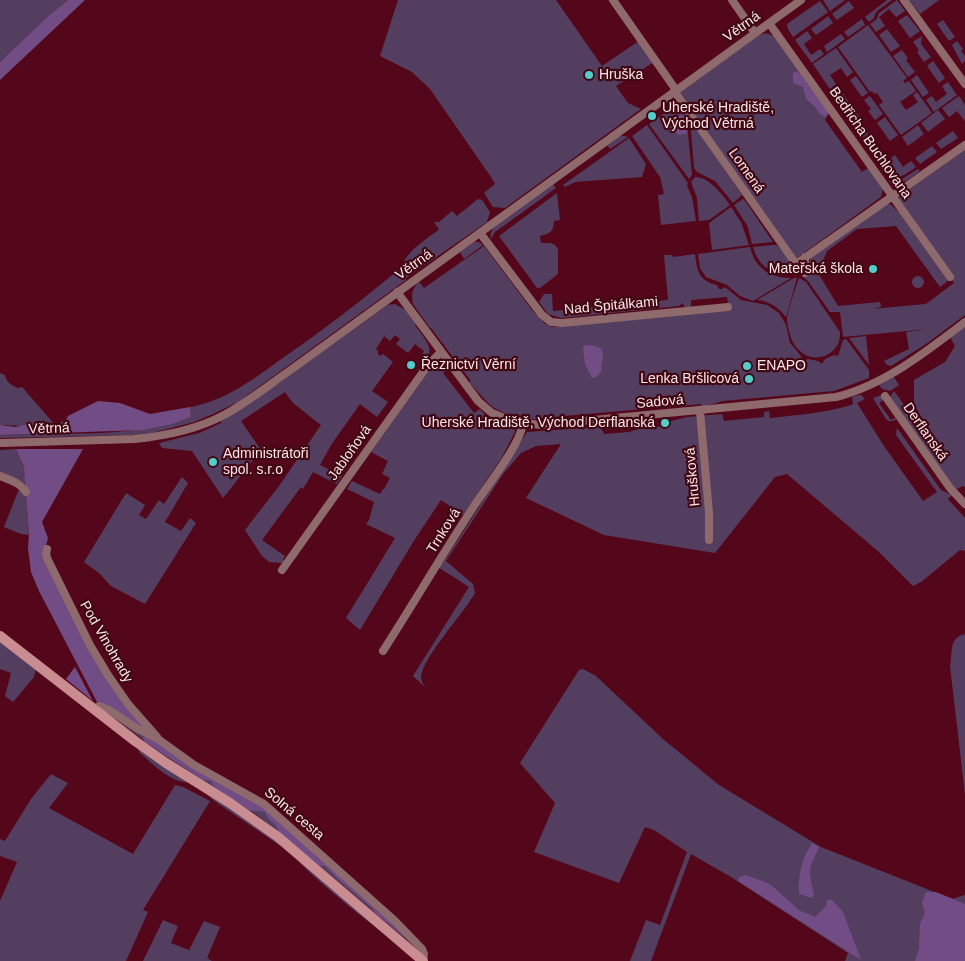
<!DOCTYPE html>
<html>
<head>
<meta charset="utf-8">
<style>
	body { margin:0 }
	canvas { display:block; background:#54061a }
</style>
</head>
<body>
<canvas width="965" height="961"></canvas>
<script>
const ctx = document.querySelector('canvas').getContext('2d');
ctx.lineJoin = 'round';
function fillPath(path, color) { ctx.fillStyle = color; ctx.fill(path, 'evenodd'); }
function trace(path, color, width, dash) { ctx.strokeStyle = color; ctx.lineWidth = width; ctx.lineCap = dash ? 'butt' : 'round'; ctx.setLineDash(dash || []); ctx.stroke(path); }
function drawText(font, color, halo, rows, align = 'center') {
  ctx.font = font + ' Helvetica,sans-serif'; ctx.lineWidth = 4.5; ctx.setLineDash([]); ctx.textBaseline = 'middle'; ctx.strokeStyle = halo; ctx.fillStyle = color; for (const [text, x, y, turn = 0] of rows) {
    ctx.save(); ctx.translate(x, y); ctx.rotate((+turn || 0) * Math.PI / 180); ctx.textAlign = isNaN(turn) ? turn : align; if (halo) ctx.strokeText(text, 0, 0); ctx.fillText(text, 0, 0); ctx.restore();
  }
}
const green = new Path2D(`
	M0,0H68L46,18L0,62Z
	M398,0H556L602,66L639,41L654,62L616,86L628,103L641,109L505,208L493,207L484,193L495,184L491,177L430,89L412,72L380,56Z
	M823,0H845L830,11Z
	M887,0H892L876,12L874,18L869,22L865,17Z
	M897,0L905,11L896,17L889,9L879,17L885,26L876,32L870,24L877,19L878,14Z
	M909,0H939L920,14Z
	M820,1L828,12L793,37L788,29L787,24Z
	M849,1L854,8L837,20L832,14Z
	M907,15L920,31L910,38L898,21Z
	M828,16L833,23L816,35L811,29Z
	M862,19L865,25L848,37L844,32Z
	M943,20L955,37L949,41L937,24Z
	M868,25L907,78L903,81L905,83L909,81L916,91L900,102L906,110L918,102L913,95L917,92L932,113L901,135L879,105L883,102L877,93L874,94L872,91L870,92L838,47Z
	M887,29L900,46L891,52L879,35Z
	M807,31L812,38L804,44L811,55L820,49L824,54L812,63L795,40Z
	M766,33L774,36L829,113L825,120L862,172L868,168L862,160L883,189L881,197L797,258L792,259L679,93L759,35Z
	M841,34L845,39L827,52L824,46Z
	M922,36L921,44L931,57L924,62L917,52L919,50L913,42Z
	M957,41L963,49L961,51L965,56V61L962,64L952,45Z
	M836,48L853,72L847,77L841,68L830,75L836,84L830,89L813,64Z
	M902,50L908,58L906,60L915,72L908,77L893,56Z
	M933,61L945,78L939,83L927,66Z
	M917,75L929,93L923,97L911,80Z
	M856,76L868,93L862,97L850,80Z
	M948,82L957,95L934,112L926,100L932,96L936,102L947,94L942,86Z
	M839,88L851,105L845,109L833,92Z
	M870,96L883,114L875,120L868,111L871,109L864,100Z
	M959,96L965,105V121L957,111L949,117L942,108Z
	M679,103L686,113L692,175L689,179L649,124Z
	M854,109L860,117L858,119L864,128L858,132L851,123L852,120L847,113Z
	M938,110L945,119L928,132L921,123Z
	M885,117L898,135L890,141L877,123Z
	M690,119L742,195L733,203L715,181L697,172L694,168Z
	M647,125L688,183L687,186L692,197L696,221L661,225L658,195L664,194L660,177L632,136Z
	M918,125L924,134L908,146L902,137Z
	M866,131L878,149L872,153L860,136Z
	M953,131L958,138L941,149L936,143Z
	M620,135L628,137L610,149L607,145Z
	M629,138L646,164L642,177L575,182L565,187L563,185Z
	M932,146L937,152L920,164L915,158Z
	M965,150V315L926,344L891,366L887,365L884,361L909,349L906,332L929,329L843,337L840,312H830L808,281L802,276L808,271L809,262L812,257L884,204H890L900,213L948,281L940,287L896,226L857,229L827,251L818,273L838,306L880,302L881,307L872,309L926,304L954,283L896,201L901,195Z
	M881,152L887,161L895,155L903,167L911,161L916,167C890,185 892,180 875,156Z
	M918,169L920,171C910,178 901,187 889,182L892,180L902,179Z
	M695,177C708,176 723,195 730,205L709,220L699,221L697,198L691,182Z
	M553,184L556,188L495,232L490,240L491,232L493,228Z
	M557,193L560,220L554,221C554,232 549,234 540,236L541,243H551L556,246L558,249V274L540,288H537L499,236Z
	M478,199L482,200L490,212L487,222L406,278V280L238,402L213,414L194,422L152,433L135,435L0,438V435C64,432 130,439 191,417L190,407C226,401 255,378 284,357C325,329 363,299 401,268C408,251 417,247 430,236C434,233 436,233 439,229L434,222H439L452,211L457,216Z
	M743,199L746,202L773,242L752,244L748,227L734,205Z
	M731,207L741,222L749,245L712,250L709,223Z
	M474,242H479L483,245L464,259L460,252Z
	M772,245H777L799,270L798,275C777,275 759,270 753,247Z
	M484,246L532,310L544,323L551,327H557L729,310L727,297L691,300V308H685L683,303L679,306L561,318L548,314L539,302L544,294H552L553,311L668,300L664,255H672L673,257L695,254C697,271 699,281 717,285L719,289H722L725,287L741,300L767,305L779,313L786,325L790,343L801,356L803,361L808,359L818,361L822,364L825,359L834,355L838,356L843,340L846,339L869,370V378L834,391L723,401L702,407L701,404L541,418V420L513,417L494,408L487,402L469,382L471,381L431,328H430L413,304C411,295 412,288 419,282L424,288Z
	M750,247C755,268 770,278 791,278L753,301L740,296L727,285L706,277L700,268L698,254Z
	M912 282a6 6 0 1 1 12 0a6 6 0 1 1-12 0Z
	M794,278H797L786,317C778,307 769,301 757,300Z
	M799,278L806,282L840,332C842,353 816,366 800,351C791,344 788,330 787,319C787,312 796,287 799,278Z
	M395,304L406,310L416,324L415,325C422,336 435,347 427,359L421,356L424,351L415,344L408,353L396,344L400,339L395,335L390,341L385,337V335L376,349L378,351V354L380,356L383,354L393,362L372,391L388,402L377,417L360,404L331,445L320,465L342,476L337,484L313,472L303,489L301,487L262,540L285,556L283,559L285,561L282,563L269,562L262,556L245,530L279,486L321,425L293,403L285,392L241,421L261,450L223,498L192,451L162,448L159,443L199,433L221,423V421L279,383L382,309L387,305Z
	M965,321V487L962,486L958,489L953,487L890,397L894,391L941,456L914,403V380L945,362L955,346L950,337Z
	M866,336L869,365L849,338Z
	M436,364L444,367L447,370L443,373L474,413L480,409L485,415L514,428L515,432L501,459L463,515L441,500L415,539L360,630L346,618L395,538L366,524L369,520L374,502L347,489L352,481L380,494L383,489H384L390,478L382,474L388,461L371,452L432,365Z
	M0,373L5,375C6,382 12,386 18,388L22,387L55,425L52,427L0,425Z
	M894,377L899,385L890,391L882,389L879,385Z
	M858,395H861L865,399L857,403L884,446L923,501L937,492L896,435L897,428L941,490L952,495L948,499L965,518V551L960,550L921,582L913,586L879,552L787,474L775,477L715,553L604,535L526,498L561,444L536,446L521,453L503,474L446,561L473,584L475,593C464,613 422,658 421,677C421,681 423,684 426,688L413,676L469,587L438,567L445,560L527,432L597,427L601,428L604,434L629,432L642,428L666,426L671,423V421L687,417L722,414L724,421L764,417V412L769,411L770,418C797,415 825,413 851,405L853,404L852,397Z
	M882,395L885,399L879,403L891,420L897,417L898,418C894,421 890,423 886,419L873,398Z
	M16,449L24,467L26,484L0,473V450Z
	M182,477L188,483L165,522L181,531L190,518L196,523L145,604L111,586L99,573L84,562L126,493L145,505L139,515L146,519L159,500L164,504Z
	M19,489L26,493L29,535L21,534L4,527Z
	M965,634V795L950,666C953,653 948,638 965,634Z
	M0,640L36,669L34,677L13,702L5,696L11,673L0,669Z
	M583,669L596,676L663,739L719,785L821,847L952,899L965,895V961H845L848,953L731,877L691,854L651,961H630L646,920L660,925L687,852L654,830L645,827L619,883L534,852L555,803L520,763L579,670Z
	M106,712L258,802L396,923L421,952L322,868L258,816L162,754Z
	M139,749L189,782C174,785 150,762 139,752Z
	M51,774L68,783L49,808L133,854L175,785L183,787L210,801L143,910L148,912L126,961H0V901L17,862L0,856V839L5,841L31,799Z
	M203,790L259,827L282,847L213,800Z
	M296,859L396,943C361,916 327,890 296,859Z
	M163,920L178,926L171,943L189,950L204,921L220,927L207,958L212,961H143Z`);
const forest = new Path2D(`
	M68,0H85L0,80V62L46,18Z
	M796,71L801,75L829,113L825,117L820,114L815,107L806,99L803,87L793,83V73Z
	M678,115L687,117V133L679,135L671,129V118Z
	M585,345L596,346L602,349L603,354L601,372L596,377L592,378L585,364L583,347Z
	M98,401L120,403L150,414L190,407L191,417L172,424L143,430L0,435V425L15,427L31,423L41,427H52L66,420L68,416Z
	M16,449H83L42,522L48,538L44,553L89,641L150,733L97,702L39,591L31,572L28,548L29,535L24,467Z
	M75,667L93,701L66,679Z
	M146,736L257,801L396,923L410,941L375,913L372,908L339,880L325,866H320L279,833C276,820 269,824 265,812L249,810L213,786L211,781L203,780L144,741L143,737Z
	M812,843L819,847C817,853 815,856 812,862C808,872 811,883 814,894L812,898L799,894C798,883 800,868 804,858C806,852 810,849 812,843Z
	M746,875L770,884L799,910L815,917L826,906L827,900H832L843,912L861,960L738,881L739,877Z
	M926,892H936L965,904V961H915L919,949L920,924L925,913L922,903Z`);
const street = new Path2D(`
	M613,0L676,90
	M732,0L755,33
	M904,0L965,84
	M769,23L950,277
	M674,91L796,264L965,145
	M480,233L542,315L551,322L562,323L728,307
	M798,263L805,273V257
	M397,292L478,401L492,413L514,422L541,425L836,397C884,385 926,352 965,322
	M885,396L950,488L965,504
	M700,411L709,513V540
	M0,443L134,439C165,436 196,430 224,415C248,402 270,384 292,369L801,0
	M0,476C9,480 21,483 26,492
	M47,549L46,555L48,560L90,645L108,675L128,704L157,737
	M282,570L428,365L441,352
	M383,651C413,604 442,555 472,509C486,487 519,447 523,424
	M94,709L99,706L109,710L138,729L158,739L194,765L264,804L395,921L422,949L424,954L423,961`);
const secondary = new Path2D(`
	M0,636L135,741L166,763L230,803L278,837L423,961`);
const markers = [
	[589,75,5,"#52cdcc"],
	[652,116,5,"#52cdcc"],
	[873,269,5,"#52cdcc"],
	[411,365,5,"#52cdcc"],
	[747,366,5,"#52cdcc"],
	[749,379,5,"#52cdcc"],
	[665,423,5,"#52cdcc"],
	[213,462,5,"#52cdcc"]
];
const streetNames = [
	["Větrná",742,27,-36],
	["Bedřicha Buchlovana",870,143,55],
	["Lomená",746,171,55],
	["Větrná",414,265,-36],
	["Nad Špitálkami",611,306,-5],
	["Sadová",660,402,-5],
	["Větrná",49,429,-2],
	["Derflanská",925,432,55],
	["Jabloňová",350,453,-55],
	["Hrušková",693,477,-95],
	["Trnková",444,531,-58],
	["Pod Vinohrady",106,642,60],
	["Solná cesta",294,814,40]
];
const poiNames = [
	["Hruška",599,75],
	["Uherské Hradiště,",662,108],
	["Východ Větrná",662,124],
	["Mateřská škola",863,269,"right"],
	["Řeznictví Věrní",421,365],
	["ENAPO",757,366],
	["Lenka Bršlicová",739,379,"right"],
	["Uherské Hradiště, Východ Derflanská",655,423,"right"],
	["Administrátoři",223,454],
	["spol. s.r.o",223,470]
];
fillPath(green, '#543e5f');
fillPath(forest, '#724c85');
trace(street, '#8f6a6c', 8);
trace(secondary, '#c88c91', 10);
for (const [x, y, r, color] of markers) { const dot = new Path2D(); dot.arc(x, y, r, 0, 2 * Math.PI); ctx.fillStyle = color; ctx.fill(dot); trace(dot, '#410814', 2); }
drawText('14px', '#f9e6e7', '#410814', streetNames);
drawText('14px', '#f9e6e7', '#410814', poiNames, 'left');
</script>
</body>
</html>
